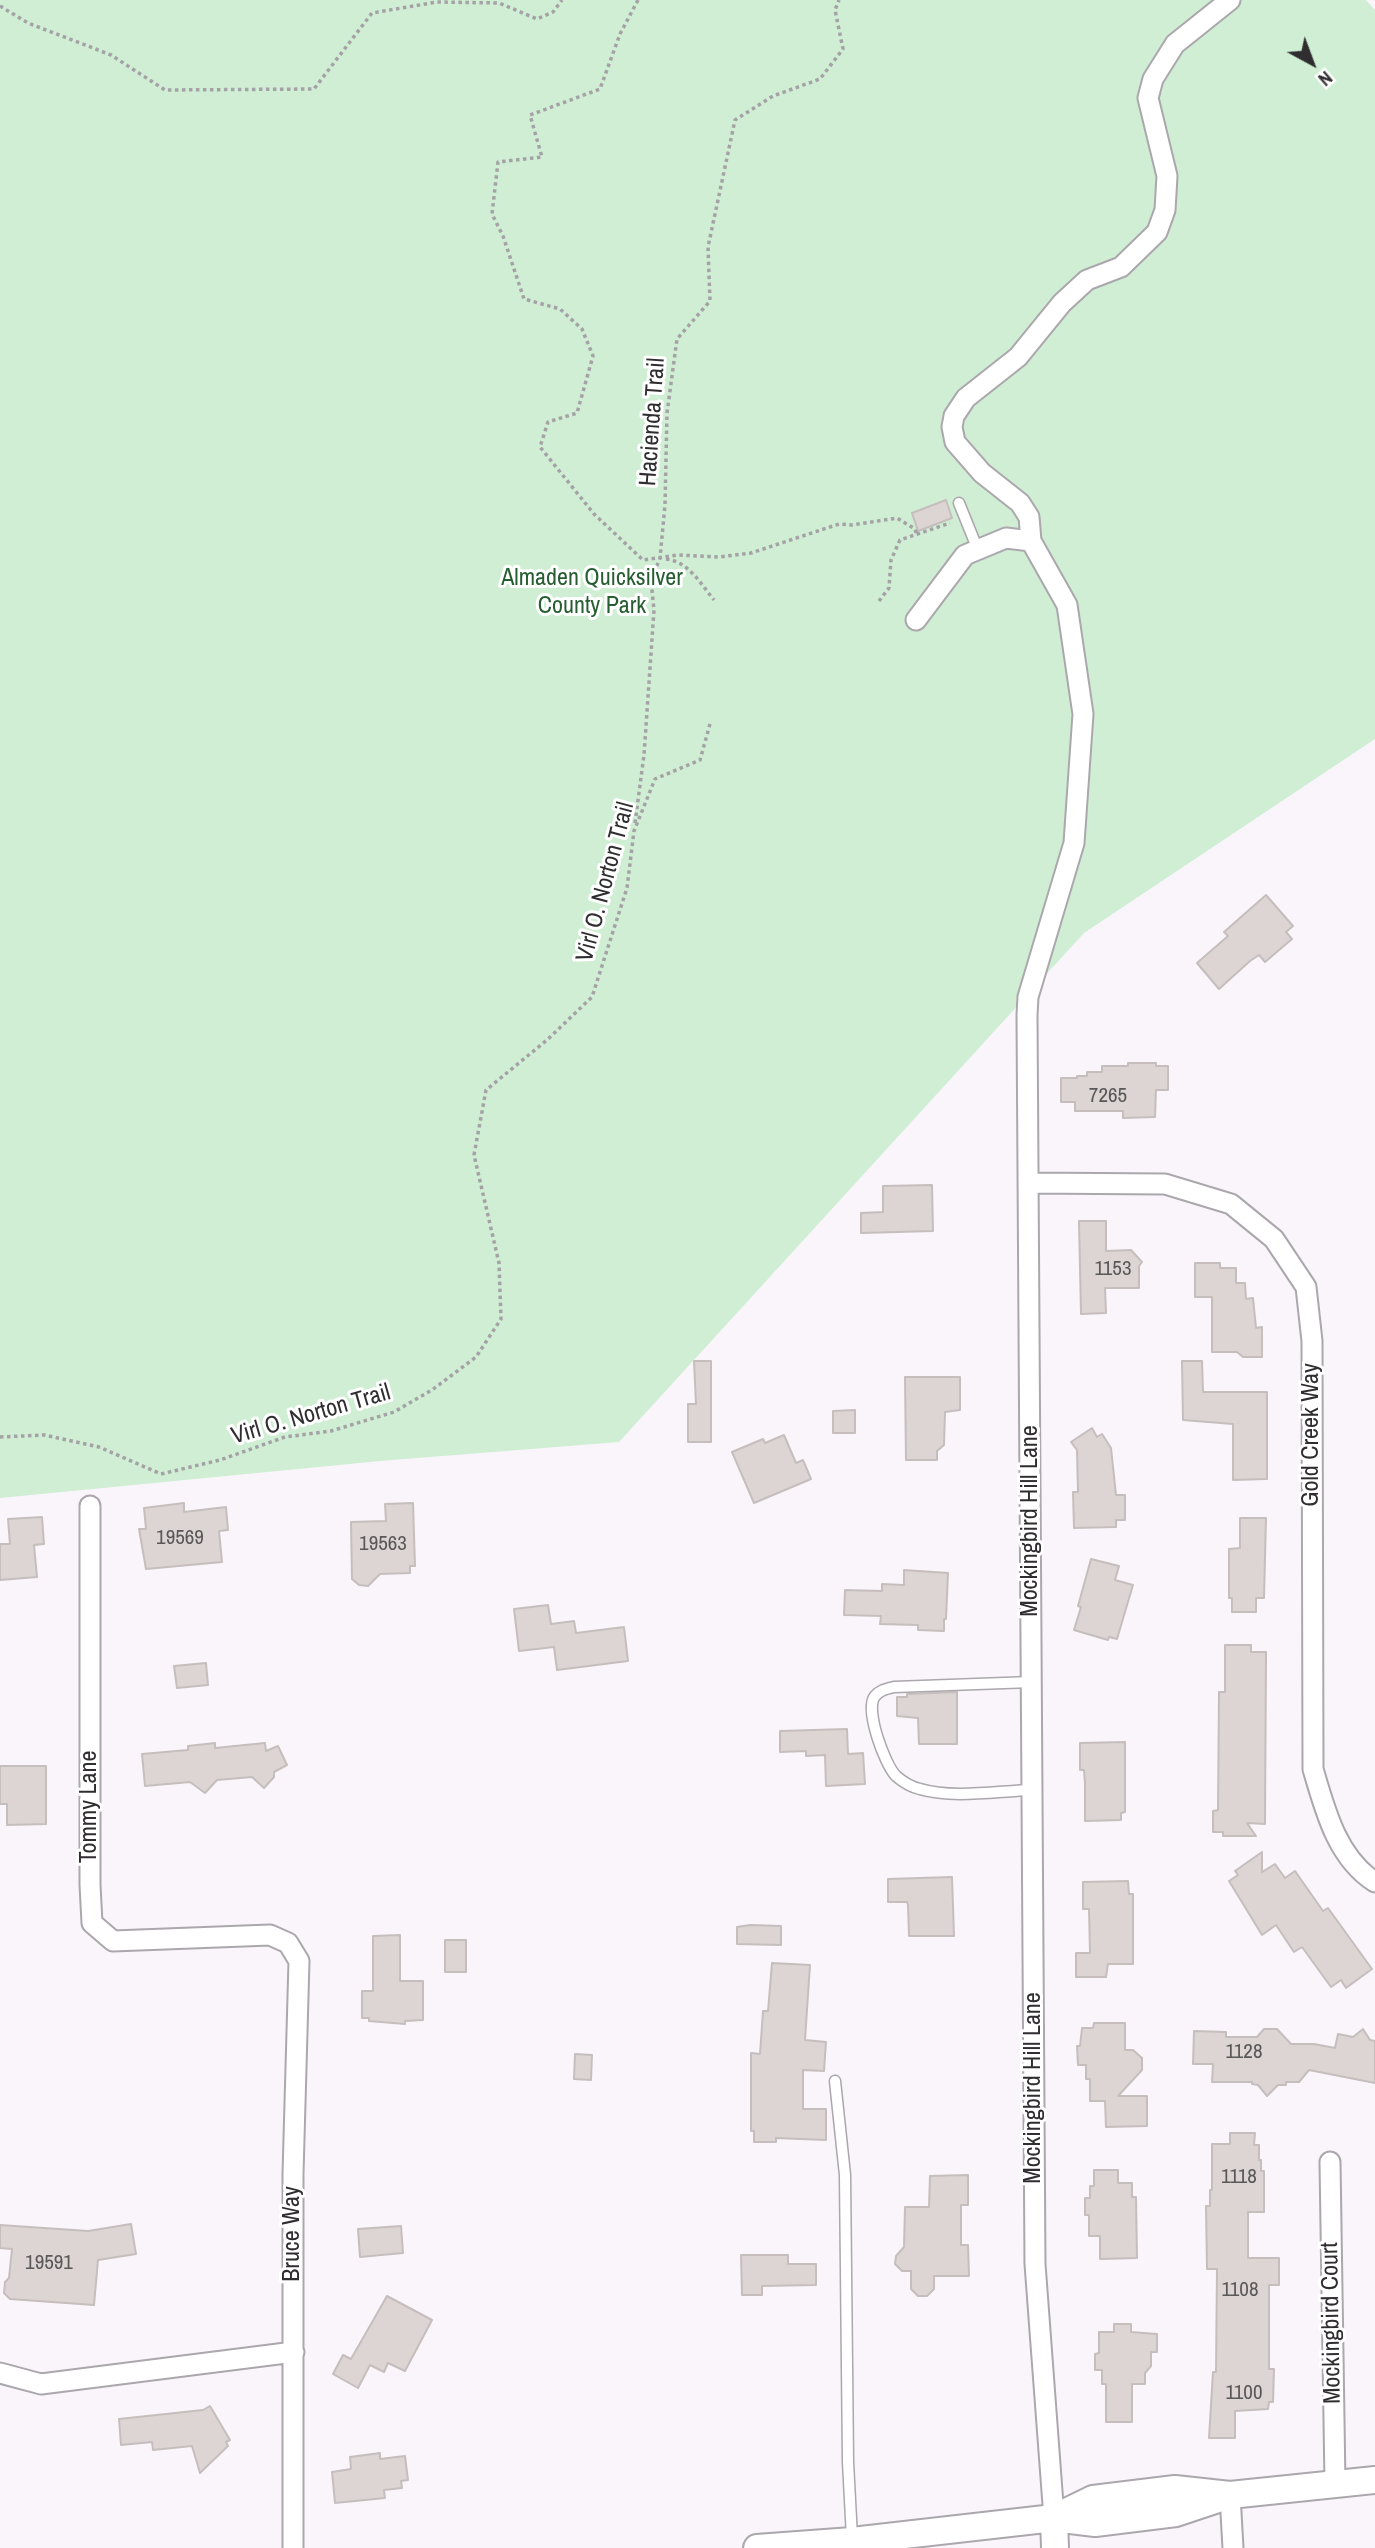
<!DOCTYPE html>
<html>
<head>
<meta charset="utf-8">
<style>
	body { margin:0 }
	#map { position:relative; width:1375px; height:2548px; overflow:hidden; background:#f9f5fb; font-family:"Archivo Narrow",sans-serif }
	canvas { display:block }
	.north { position:absolute; left:1277px; top:28px; width:70px; height:70px; -webkit-text-stroke:5px #fff; paint-order:stroke; rotate:139deg; font-size:19px; font-weight:700; line-height:28px; text-align:center; color:#2f2d2f }
	.north::after { content:''; display:block; margin:auto; width:24px; height:32px; background:#2f2d2f; clip-path:polygon(50% 0,100% 100%,50% 72%,0 100%) }
</style>
</head>
<body>
<div id="map">
<canvas width="1375" height="2548"></canvas>
<div class="north">N</div>
</div>
<script>
const ctx = document.querySelector('canvas').getContext('2d');
ctx.lineJoin = 'round';
function fillPath(path, color) { ctx.fillStyle = color; ctx.fill(path, 'evenodd'); }
function trace(path, color, width, dash) { ctx.strokeStyle = color; ctx.lineWidth = width; ctx.lineCap = dash ? 'butt' : 'round'; ctx.setLineDash(dash || []); ctx.stroke(path); }
function drawText(font, color, halo, rows, align = 'center') {
  ctx.font = font + ' "Archivo Narrow",sans-serif'; ctx.lineWidth = 6; ctx.setLineDash([]); ctx.textBaseline = 'middle'; ctx.strokeStyle = halo; ctx.fillStyle = color; for (const [text, x, y, turn = 0] of rows) {
    ctx.save(); ctx.translate(x, y); ctx.rotate((+turn || 0) * Math.PI / 180); ctx.textAlign = isNaN(turn) ? turn : align; if (halo) ctx.strokeText(text, 0, 0); ctx.fillText(text, 0, 0); ctx.restore();
  }
}
const green = new Path2D(`
	M0,0H1366L1375,10V739L1084,933L619,1442L380,1461L0,1498Z`);
const building = new Path2D(`
	M946,500L952,518L918,531L912,513Z
	M1266,895L1293,926L1286,932L1292,939L1265,962L1259,955L1250,961L1219,989L1197,963L1228,936L1224,932Z
	M1128,1063H1156V1066H1168V1090H1156L1155,1117L1123,1118V1111H1075V1102H1061V1078H1077V1076H1087V1072H1102V1066H1128Z
	M932,1185L933,1231L861,1233V1213L883,1212V1186Z
	M1079,1221H1106V1251L1131,1250L1142,1262L1139,1266V1288H1105L1106,1313L1081,1314Z
	M1195,1263H1220V1268H1236V1283H1245L1246,1299L1253,1298L1256,1328L1262,1327V1357H1243L1237,1352H1212V1297H1195Z
	M694,1361H711V1442H688V1404H696Z
	M1182,1361H1202L1203,1392H1267V1479L1233,1480V1424L1183,1420Z
	M905,1377H960V1410L945,1412L944,1445L937,1451V1460H906Z
	M855,1410V1433H833V1411Z
	M1092,1428L1097,1437L1102,1434L1111,1448L1116,1495H1125V1520H1116V1527L1074,1528L1073,1492H1078L1077,1450L1071,1442Z
	M784,1435L796,1463L803,1460L811,1479L754,1503L732,1452L763,1439L765,1443Z
	M184,1503V1512L226,1507L228,1530L219,1531L222,1562L146,1569L139,1529H146L144,1508Z
	M413,1503L415,1566H410V1573L380,1574L368,1586L359,1585L352,1579L351,1522L386,1521L385,1504Z
	M42,1517L44,1544L34,1545L37,1577L0,1580V1544H10L8,1519Z
	M1240,1518H1266L1264,1598H1256V1612H1232V1598H1229V1549L1240,1548Z
	M1091,1559L1119,1566L1115,1580L1133,1585L1117,1639L1109,1637L1108,1640L1074,1630L1081,1607L1078,1606Z
	M904,1570L948,1573L946,1619H944V1631L918,1630V1625L880,1624L881,1616L844,1615L845,1590L882,1591V1584L904,1585Z
	M548,1605L551,1624L574,1621L576,1633L624,1627L628,1661L557,1670L554,1647L519,1651L514,1609Z
	M1225,1645H1251V1652H1266L1265,1824L1247,1823L1256,1836H1223V1832H1213V1811L1218,1810L1219,1692H1225Z
	M206,1663L208,1685L177,1688L174,1666Z
	M957,1692V1744H919L918,1718L897,1716V1697H907V1694Z
	M847,1729L848,1754L863,1753L865,1784L826,1786L825,1755L806,1756V1751L780,1752V1731Z
	M1125,1742V1812L1121,1813V1820L1085,1821V1784L1084,1770H1080V1743Z
	M215,1743V1748L265,1743L266,1751L278,1746L287,1765L274,1772V1777L264,1788L252,1777L217,1780L205,1793L190,1782L145,1786L142,1754L188,1750V1746Z
	M0,1766H46V1824L7,1825V1804H0Z
	M1262,1852V1872L1275,1864L1285,1878L1295,1871L1323,1911L1328,1908L1372,1969L1346,1988L1341,1980L1331,1987L1302,1947L1294,1952L1276,1925L1262,1935L1229,1881L1238,1875L1235,1871Z
	M952,1877L954,1936H909L908,1905L907,1902H888V1879Z
	M1128,1881L1129,1894H1133V1964H1108L1106,1977H1076V1953H1090L1089,1909H1083V1882Z
	M750,1925L781,1926V1945L737,1944V1927Z
	M400,1935V1981H423V2020L405,2021V2024L369,2021V2018H362V1991H373V1936Z
	M445,1940H466V1972H445Z
	M772,1963L810,1965L805,2040L826,2042L824,2071L803,2070V2109H826V2140L776,2138V2142H754V2131H751V2053L760,2054L763,2011H768Z
	M1094,2023H1125V2050H1133L1142,2058V2070L1118,2096H1147V2126L1106,2127L1105,2101H1090V2079H1086V2065H1078L1077,2046H1080L1082,2028H1093Z
	M1264,2029H1277L1291,2044H1314L1335,2048L1338,2034L1353,2037L1363,2029L1370,2040L1375,2041V2083L1309,2070L1299,2082H1286V2085H1278L1267,2096L1258,2085L1252,2084V2082H1212L1213,2064H1193L1194,2031L1226,2032V2037H1257Z
	M575,2054L592,2055L591,2080L574,2079Z
	M1230,2133H1255L1254,2145H1259V2160H1261V2171H1264V2212H1248V2258H1279V2285H1269V2369H1274L1273,2402H1269L1268,2409L1235,2411V2438H1209L1213,2372H1216L1217,2269H1207L1206,2206H1210V2190H1212V2144H1230Z
	M1094,2170H1118V2183H1132V2197H1136L1137,2258L1100,2259V2236H1089V2215H1085V2198H1090V2186H1094Z
	M968,2175V2205H961V2245H968L969,2276H934V2289L927,2296H918L911,2289V2271H902L895,2264L896,2256L904,2247L905,2207H929L930,2176Z
	M131,2224L136,2254L98,2260L94,2305L10,2299L4,2293L5,2282L9,2278L12,2249L0,2248V2225L88,2231Z
	M401,2226L403,2253L360,2257L358,2229Z
	M741,2255H788V2264H816V2285L762,2286V2295H742Z
	M387,2296L432,2320L405,2371L388,2363L384,2372L370,2365L358,2388L333,2374L343,2355L351,2359Z
	M1114,2324H1131V2332L1157,2334V2352H1151V2366L1145,2373V2384H1132V2422H1106V2384H1102V2370H1095V2354L1099,2353V2332H1114Z
	M210,2406L230,2440L226,2442L228,2446L200,2473L192,2446L153,2450L152,2442L121,2445L119,2419L203,2410Z
	M380,2453V2459L405,2456L408,2480L401,2481L402,2488L384,2490L385,2498L335,2503L332,2472L351,2469L350,2457Z`);
const path = new Path2D(`
	M638,0L620,34L600,89L530,115L542,157L498,162L492,214L503,236L524,299L560,309L582,329L593,356L577,413L548,422L540,447L594,514L643,560L677,555L719,557L751,553L839,524L852,525L897,518L915,529L917,535
	M0,6L28,23L111,55L165,90L314,89L372,13L437,2L499,3L537,19L553,12L562,0
	M666,559C689,562 700,583 714,600
	M879,601L889,588L891,560L900,540L950,523
	M635,823L644,755L654,610L651,581L660,558L665,505L667,413L677,339L710,301L708,247L735,120L773,96L820,79L843,49L835,10L839,0
	M0,1437L44,1435L99,1447L161,1474L220,1460L285,1437L331,1431L394,1412L432,1390L476,1357L501,1319L499,1263L474,1155L486,1090L547,1040L592,997L627,888L634,831L655,779L700,760L710,724`);
const lane = new Path2D(`
	M959,503L978,550
	M1032,1682L894,1687C886,1689 880,1690 875,1696C864,1709 885,1765 896,1776C903,1782 911,1787 920,1789C954,1799 997,1791 1032,1790
	M835,2081L845,2175L848,2462L852,2538`);
const street = new Path2D(`
	M1031,541L1029,517L1020,503L982,473L955,442L952,427L954,416L966,398L1018,357L1062,303L1087,280L1121,267L1157,232L1165,210L1167,176L1148,98L1153,79L1175,44L1230,0
	M916,620L965,555L1006,538L1031,541L1067,605L1083,714L1074,843L1028,997L1027,1015L1035,2264L1054,2518
	M1029,1183L1165,1184L1231,1204L1274,1239L1306,1287L1312,1341L1313,1769C1325,1810 1337,1858 1375,1882
	M90,1506V1885L92,1923L113,1941L270,1935L288,1943L299,1961L293,2174V2548
	M1330,2162L1335,2484
	M0,2373L41,2384L294,2352
	M1230,2495L1233,2548`);
const secondary = new Path2D(`
	M1054,2518L1093,2499L1175,2489L1230,2495L1375,2480
	M1054,2518L1055,2548
	M757,2548L852,2541L1054,2518L1095,2523L1176,2513L1230,2495`);
const numberNames = [
	["7265",1108,1096],
	["1153",1113,1269],
	["19569",180,1538],
	["19563",383,1544],
	["1128",1244,2052],
	["1118",1239,2177],
	["19591",49,2263],
	["1108",1240,2290],
	["1100",1244,2393]
];
const streetNames = [
	["Hacienda Trail",653,422,-86],
	["Virl O. Norton Trail",606,882,-75],
	["Virl O. Norton Trail",311,1415,-16],
	["Gold Creek Way",1312,1435,-90],
	["Mockingbird Hill Lane",1031,1521,-90],
	["Tommy Lane",90,1807,-90],
	["Mockingbird Hill Lane",1034,2088,-90],
	["Bruce Way",293,2234,-90],
	["Mockingbird Court",1332,2323,-91]
];
const parkNames = [
	["Almaden Quicksilver",592,579],
	["County Park",592,607]
];
fillPath(green, '#cfeed3');
fillPath(building, '#ddd5d4');
trace(building, '#c6bebd', 2);
trace(lane, '#aba7ad', 13);
trace(street, '#aba7ad', 23);
trace(secondary, '#aba7ad', 30);
trace(path, '#a5a2a7', 3.5, [3.5, 3.5]);
trace(lane, '#fff', 10);
trace(street, '#fff', 19);
trace(secondary, '#fff', 26);
drawText('21px', '#5a5758', null, numberNames);
drawText('24px', '#2f2d2f', '#fff', streetNames);
drawText('24px', '#265e32', '#fff', parkNames);
</script>
</body>
</html>
